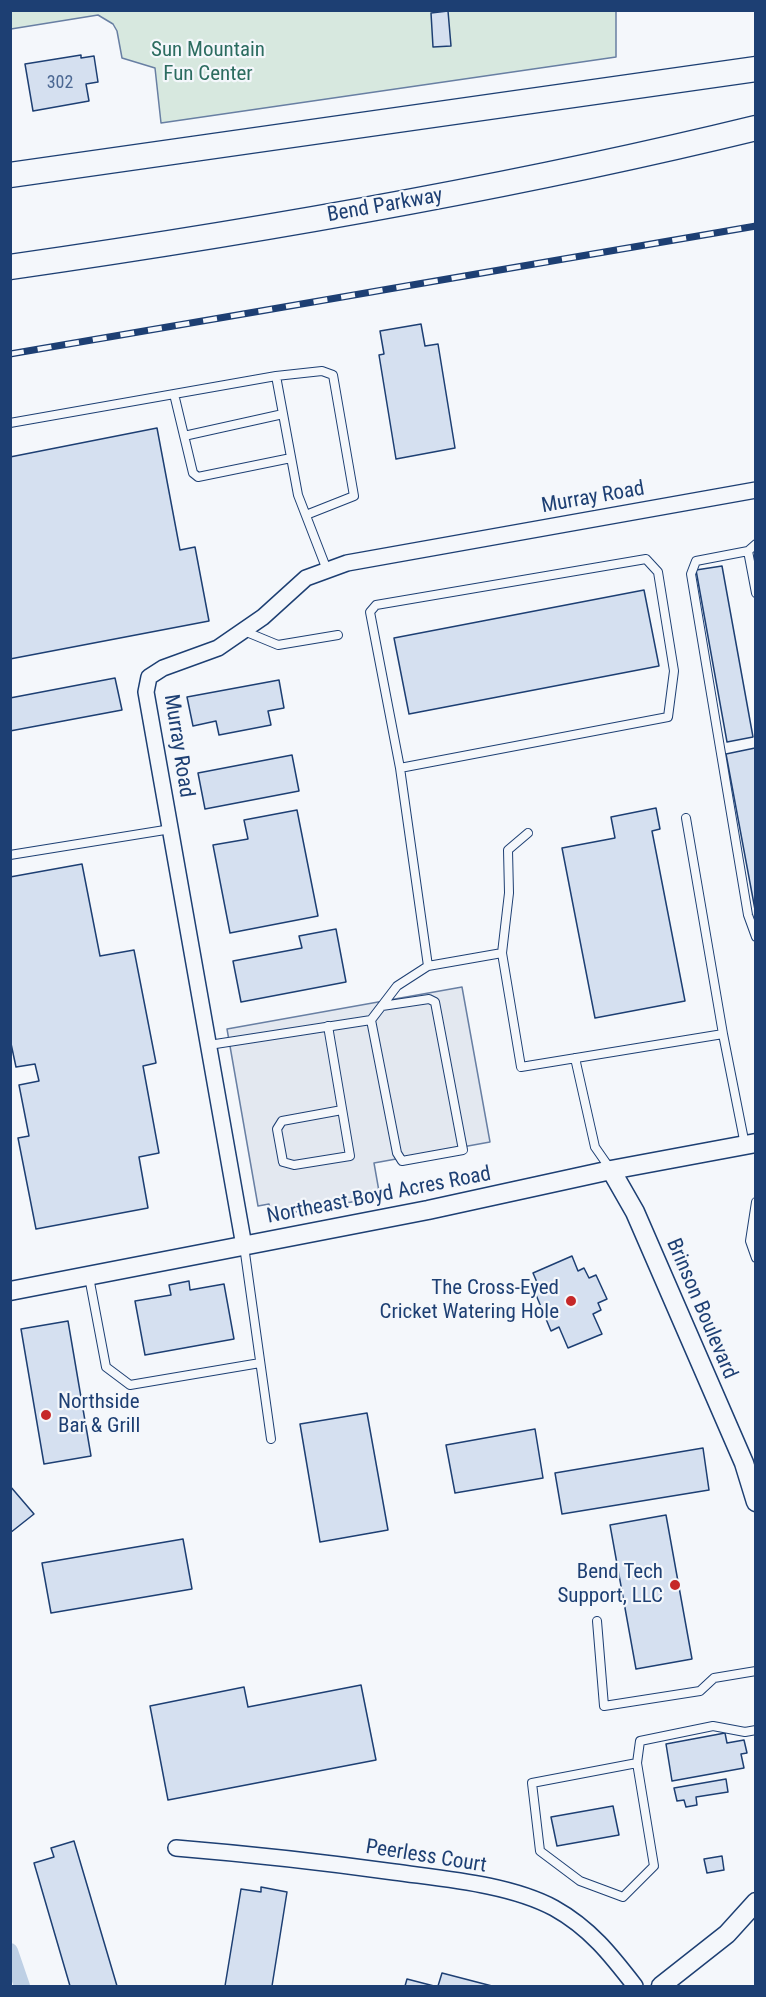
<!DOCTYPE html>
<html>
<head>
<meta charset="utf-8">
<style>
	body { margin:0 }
	#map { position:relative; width:766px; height:1997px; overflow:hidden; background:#f4f7fb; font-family:"Roboto Condensed",sans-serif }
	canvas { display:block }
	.frame { position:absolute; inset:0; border:12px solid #1d3f73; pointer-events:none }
</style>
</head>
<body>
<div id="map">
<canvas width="766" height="1997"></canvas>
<div class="frame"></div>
</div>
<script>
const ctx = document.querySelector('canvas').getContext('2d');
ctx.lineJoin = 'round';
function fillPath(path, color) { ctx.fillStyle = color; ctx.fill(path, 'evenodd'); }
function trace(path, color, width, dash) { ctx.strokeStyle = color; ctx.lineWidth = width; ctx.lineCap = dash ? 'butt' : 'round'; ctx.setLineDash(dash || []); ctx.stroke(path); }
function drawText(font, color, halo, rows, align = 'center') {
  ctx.font = font + ' "Roboto Condensed",sans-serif'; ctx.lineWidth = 4.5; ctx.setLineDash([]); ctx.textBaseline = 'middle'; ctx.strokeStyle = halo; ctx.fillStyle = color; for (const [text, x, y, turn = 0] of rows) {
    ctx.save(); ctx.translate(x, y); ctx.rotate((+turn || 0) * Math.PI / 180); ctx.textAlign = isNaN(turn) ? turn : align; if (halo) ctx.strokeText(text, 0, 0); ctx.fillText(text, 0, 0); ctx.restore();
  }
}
const green = new Path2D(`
	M10,11H616V57L161,123L155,68L122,58L117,31L113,24L98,15L11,29Z`);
const parking = new Path2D(`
	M462,987L490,1142L374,1163L380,1197L272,1216L269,1204L258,1206L227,1029Z`);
const canal = new Path2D(`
	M10,1951L22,1986`);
const building = new Path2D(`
	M448,11L451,46L433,47L431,13Z
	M81,55V58L94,56L98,82L86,84L89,101L33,111L25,64Z
	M421,324L425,346L438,344L455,448L396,459L379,355L384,354L380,331Z
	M157,428L180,550L195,547L209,621L10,659V457Z
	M722,566L753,737L727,742L696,570Z
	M644,590L659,666L409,714L394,638Z
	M115,678L122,710L10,731V698Z
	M279,680L284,708L268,711L271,725L219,735L216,721L193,726L187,697Z
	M755,748L756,751V915L726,754Z
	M292,755L299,791L205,809L198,773Z
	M656,808L660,829L652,831L685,1001L595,1018L562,848L615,838L611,817Z
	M297,810L318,916L230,933L213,845L248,839L244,820Z
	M82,864L100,956L134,950L156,1063L143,1066L159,1153L139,1157L148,1208L36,1229L18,1138L29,1136L19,1085L39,1081L35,1064L16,1067L10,1039V877Z
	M336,929L346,982L241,1002L233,961L302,948L299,936Z
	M572,1256L578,1271L584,1268L589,1278L596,1275L607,1299L598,1303L601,1310L593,1314L602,1334L568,1348L559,1327L551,1331L534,1290L539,1287L533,1273Z
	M189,1281L190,1290L224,1284L234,1339L145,1355L135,1301L171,1295L169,1285Z
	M68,1321L91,1456L44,1464L21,1329Z
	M367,1413L388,1530L320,1542L300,1424Z
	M535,1429L543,1478L455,1493L446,1445Z
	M703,1448L709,1490L562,1514L555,1473Z
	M10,1486L34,1514L10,1533Z
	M666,1515L692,1659L636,1669L610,1525Z
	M183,1539L192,1589L51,1613L42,1563Z
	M361,1685L376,1760L168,1800L150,1706L244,1687L248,1707Z
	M725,1733L727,1743L744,1740L747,1753L741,1754L744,1768L672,1781L666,1744Z
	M726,1779L728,1792L696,1797L697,1805L686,1807L684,1800L677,1801L674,1788Z
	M613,1806L619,1835L557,1846L551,1817Z
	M74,1841L117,1986H70L34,1863L54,1857L51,1848Z
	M722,1856L724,1870L707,1873L704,1859Z
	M261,1887L287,1892L272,1986H225L241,1889L261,1892Z
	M442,1973L492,1986H438Z
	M407,1979L434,1986H405Z`);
const service = new Path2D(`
	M276,376L322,371L333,375L354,496L306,515
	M174,394L193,473L198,477L291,458
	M10,423L276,376L298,495L327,570
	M184,436L283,414
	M756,544L748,551L756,593
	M748,551L696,561L691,574L748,915L756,937
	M244,631L278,645L338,635
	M686,818L723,1034L745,1145
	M10,855L171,829
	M502,953L509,893L508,850L528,833
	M428,966L502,953L521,1067L723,1034
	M371,1020L397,1153L402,1161L463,1150L435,1002L429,999L382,1006
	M328,1026L350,1156L294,1165L283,1162L277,1129L282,1121L342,1110
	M209,1045L371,1020L397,986L428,966L400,768L668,717L674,671L658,572L646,559L376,605L370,612L400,768
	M575,1058L595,1147L611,1170
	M756,1202L750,1241L756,1258
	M244,1246L271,1439
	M89,1277L106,1367L130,1385L260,1363
	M597,1621L604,1706L700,1691L714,1678L756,1671
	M637,1763L532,1783L540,1851L580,1881L623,1897L654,1866L637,1763L640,1741L713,1726L745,1732L756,1730`);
const minor = new Path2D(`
	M244,1246L146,692L149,677L163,668L218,648L263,617L306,578L347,563L756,490
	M176,1848C249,1854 322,1862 394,1872C444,1879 509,1884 554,1908C590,1928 611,1955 635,1986`);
const tertiary = new Path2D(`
	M611,1170L635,1212L744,1463L756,1502
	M10,1291L428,1210L611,1170L756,1143
	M661,1986L727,1934L756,1902`);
const trunk = new Path2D(`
	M10,175L756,69
	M10,267C261,231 510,188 756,128`);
const rail = new Path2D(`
	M10,354L756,226`);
const markers = [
	[571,1301,6,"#c62828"],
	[46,1415,6,"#c62828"],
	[675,1585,6,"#c62828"]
];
const numberNames = [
	["302",60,83]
];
const parkNames = [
	["Sun Mountain",208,51],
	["Fun Center",208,75]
];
const streetNames = [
	["Bend Parkway",385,206,-10],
	["Murray Road",593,498,-10],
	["Murray Road",178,746,81],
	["Northeast Boyd Acres Road",379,1196,-11],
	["Brinson Boulevard",701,1309,67],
	["Peerless Court",426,1857,9]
];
const poiNames = [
	["The Cross-Eyed",559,1289],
	["Cricket Watering Hole",559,1313],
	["Northside",58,1403,"left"],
	["Bar & Grill",58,1427,"left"],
	["Bend Tech",663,1573],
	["Support, LLC",663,1597]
];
fillPath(green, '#d7e8df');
trace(green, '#687fa3', 1.5);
fillPath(parking, '#e3e8f0');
trace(parking, '#687fa3', 1.5);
trace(canal, '#bed0e5', 16);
fillPath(building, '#d5e0f0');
trace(building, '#1d3f73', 1.5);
trace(service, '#1d3f73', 10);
trace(minor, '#1d3f73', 18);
trace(tertiary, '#1d3f73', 21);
trace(trunk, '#1d3f73', 27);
trace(service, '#f4f7fb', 8);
trace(minor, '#f4f7fb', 15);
trace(tertiary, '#f4f7fb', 18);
trace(trunk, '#f4f7fb', 24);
trace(rail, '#1d3f73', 7);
trace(rail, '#f4f7fb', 4.5, [14]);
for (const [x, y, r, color] of markers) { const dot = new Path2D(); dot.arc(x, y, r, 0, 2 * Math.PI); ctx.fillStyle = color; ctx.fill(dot); trace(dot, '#f4f7fb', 2); }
drawText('18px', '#4b6792', null, numberNames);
drawText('21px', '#2c6c60', '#f4f7fb', parkNames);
drawText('21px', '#1d3f73', '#f4f7fb', streetNames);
drawText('21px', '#1d3f73', '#f4f7fb', poiNames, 'right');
</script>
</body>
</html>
